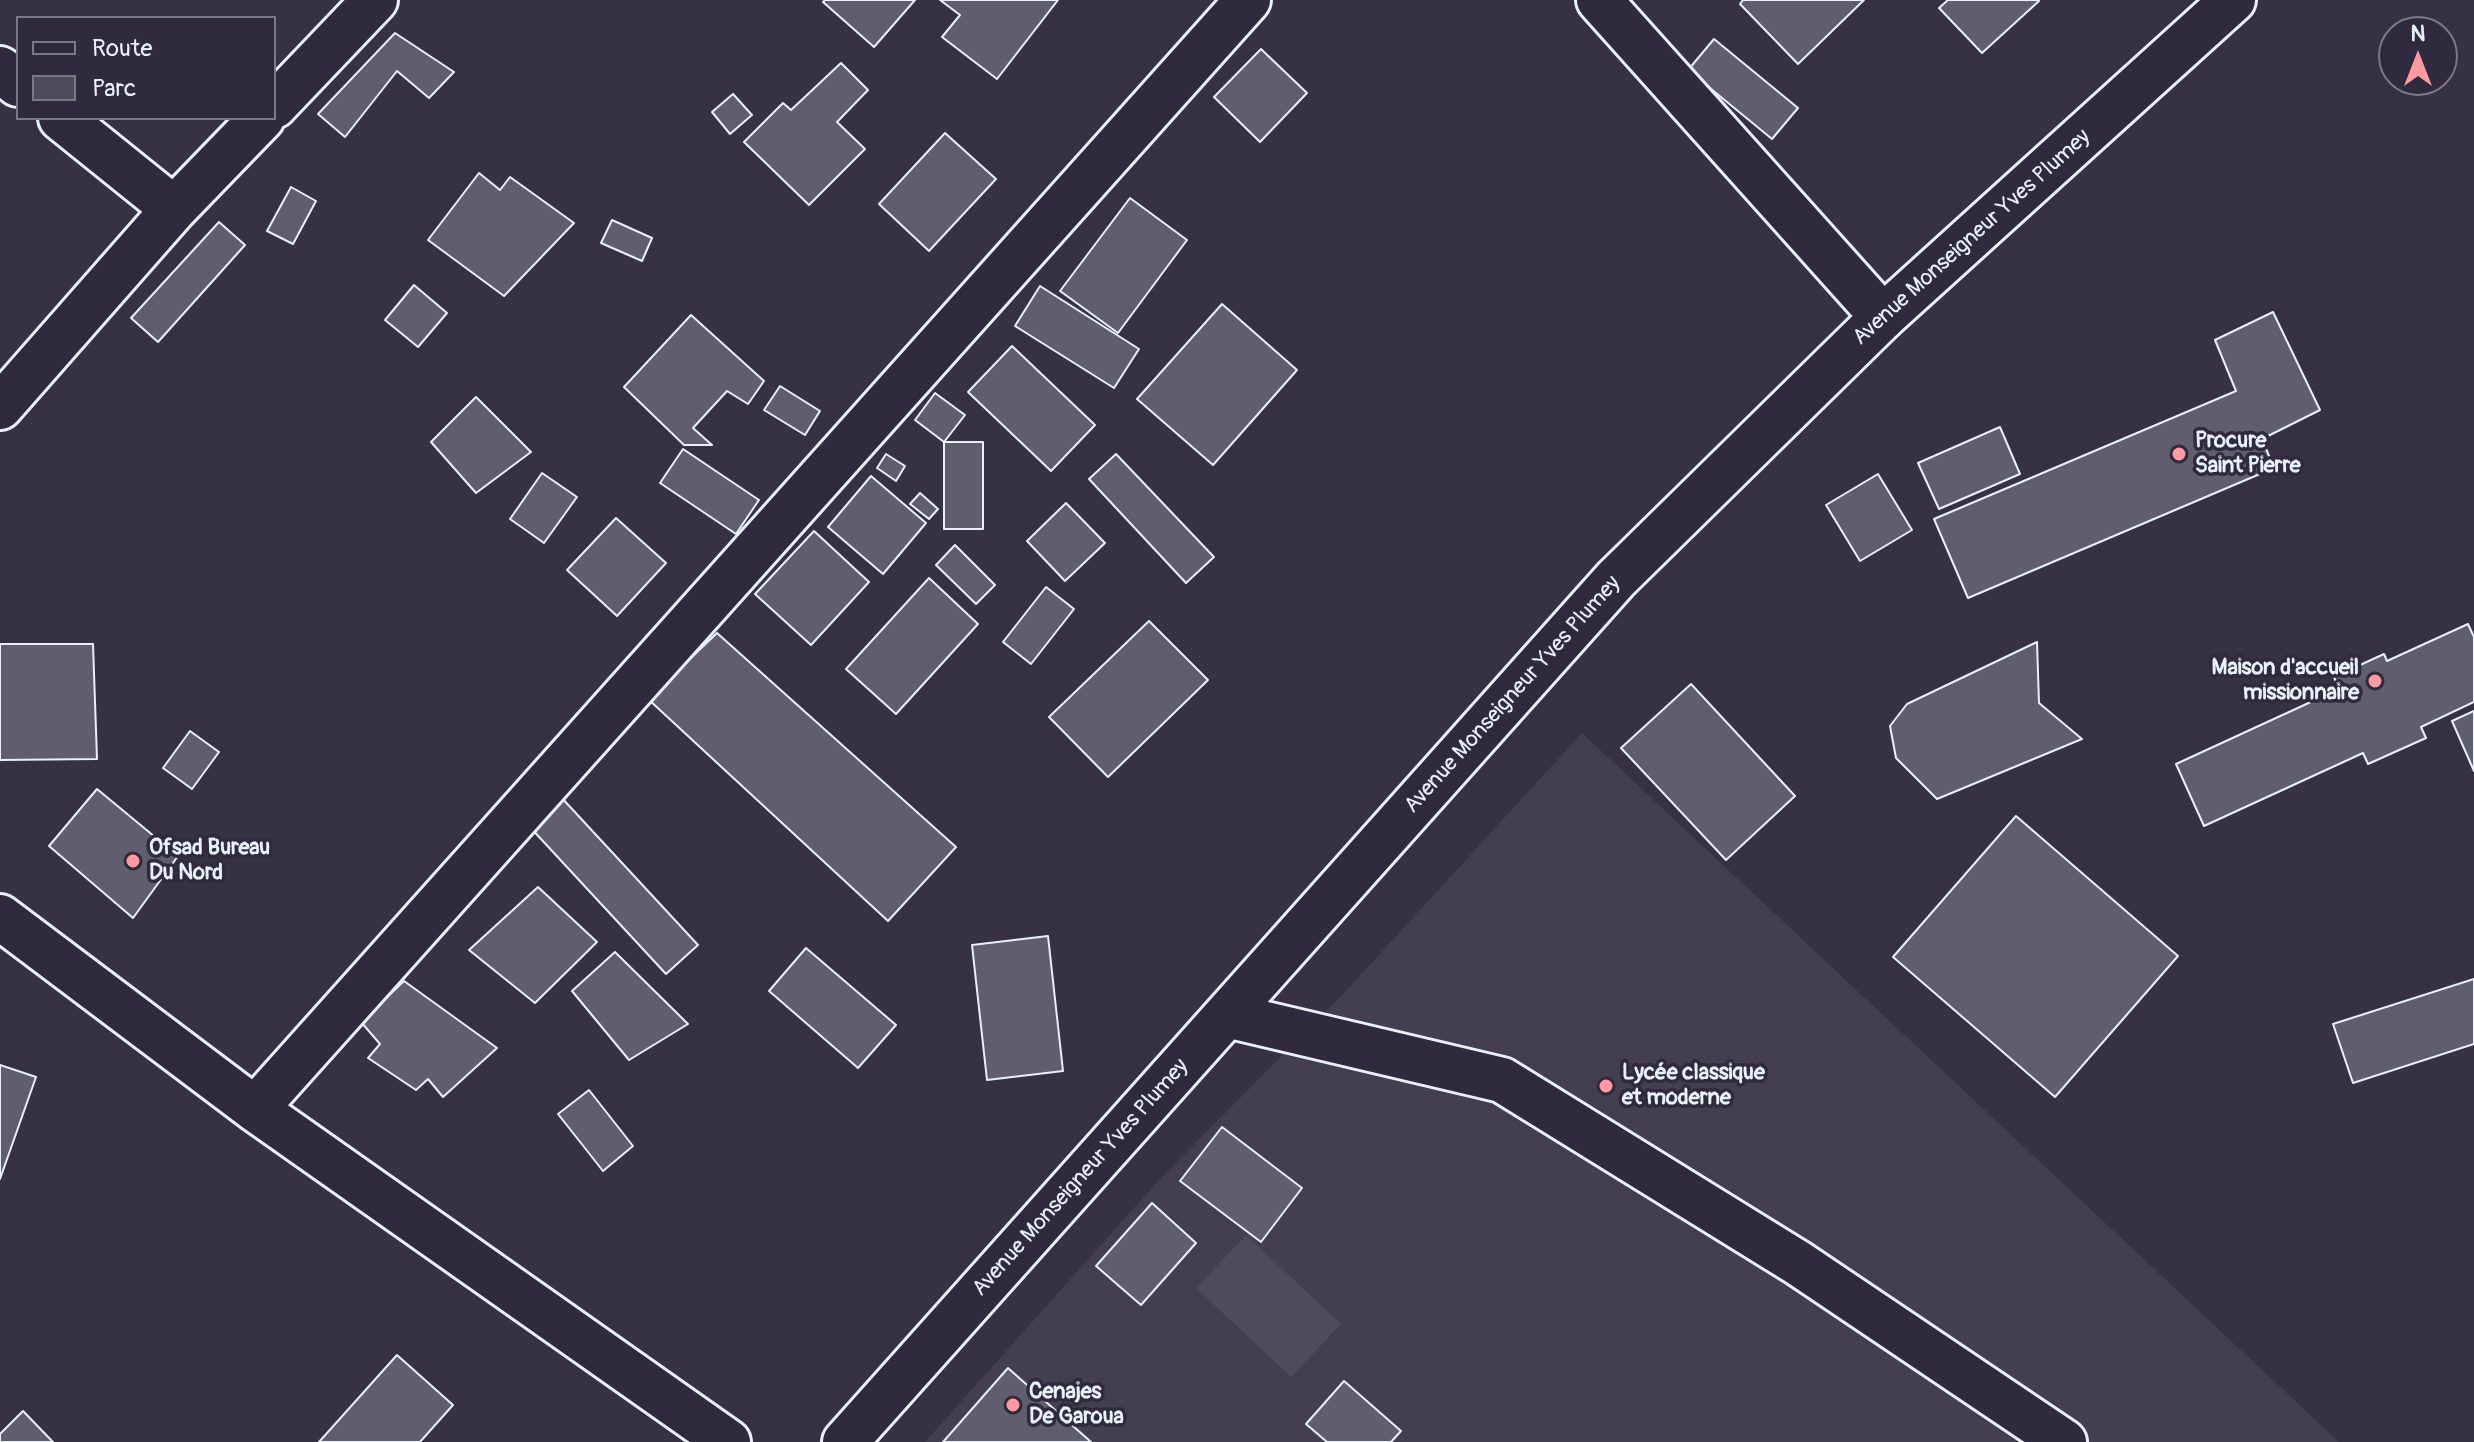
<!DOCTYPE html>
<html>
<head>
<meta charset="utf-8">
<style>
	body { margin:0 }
	#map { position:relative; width:2474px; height:1442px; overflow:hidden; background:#363244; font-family:Pangolin,sans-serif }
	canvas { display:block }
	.legend { position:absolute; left:16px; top:16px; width:260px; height:104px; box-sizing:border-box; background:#2f2a3d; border:2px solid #797a88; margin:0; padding:10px 14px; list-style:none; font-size:24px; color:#e8f1f8 }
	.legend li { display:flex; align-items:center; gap:16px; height:40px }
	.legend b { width:40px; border:2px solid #797a88 }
	.north { position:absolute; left:2378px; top:16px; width:80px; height:80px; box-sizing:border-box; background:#2f2a3d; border:2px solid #797a88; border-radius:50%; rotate:0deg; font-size:22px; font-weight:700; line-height:32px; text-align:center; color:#e8f1f8 }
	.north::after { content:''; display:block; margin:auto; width:28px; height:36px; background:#ff9aa2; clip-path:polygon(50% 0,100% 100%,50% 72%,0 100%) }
</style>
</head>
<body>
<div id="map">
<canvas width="2474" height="1442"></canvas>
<ul class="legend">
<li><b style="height:10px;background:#2f2a3d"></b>Route</li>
<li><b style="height:22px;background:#4d4b5c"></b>Parc</li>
</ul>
<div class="north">N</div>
</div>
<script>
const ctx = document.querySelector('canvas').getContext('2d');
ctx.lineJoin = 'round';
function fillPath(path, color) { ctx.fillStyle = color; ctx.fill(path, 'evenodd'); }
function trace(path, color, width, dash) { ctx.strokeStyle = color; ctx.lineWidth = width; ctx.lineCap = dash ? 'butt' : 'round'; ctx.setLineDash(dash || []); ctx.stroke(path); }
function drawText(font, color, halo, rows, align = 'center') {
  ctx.font = font + ' Pangolin,sans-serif'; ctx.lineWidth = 7; ctx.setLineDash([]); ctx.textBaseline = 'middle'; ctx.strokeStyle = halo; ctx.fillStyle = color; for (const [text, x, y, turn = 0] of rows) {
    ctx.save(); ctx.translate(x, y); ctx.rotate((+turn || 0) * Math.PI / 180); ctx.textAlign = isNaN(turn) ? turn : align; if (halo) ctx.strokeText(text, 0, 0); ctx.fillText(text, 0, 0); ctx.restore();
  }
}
const built = new Path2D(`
	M1582,733L2339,1442H925L1158,1181L1345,992Z`);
const green = new Path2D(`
	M1246,1235L1341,1324L1291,1377L1196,1288Z`);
const building = new Path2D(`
	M825,0H915L874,47L823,2Z
	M940,0H1058L997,79L942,37L960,15Z
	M1743,0H1864L1798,64L1740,4Z
	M1948,0H2038L2039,1L1982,53L1939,8Z
	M395,33L454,72L429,98L397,71L345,137L318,114Z
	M1714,39L1798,108L1772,139L1688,70Z
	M1261,49L1307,93L1260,142L1214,97Z
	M841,63L868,90L837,122L865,149L809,205L744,142L783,103L791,110Z
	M733,94L752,115L730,134L712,112Z
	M945,133L996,179L929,251L879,204Z
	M479,173L500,190L510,177L574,223L504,296L428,240Z
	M291,187L316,201L293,244L267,231Z
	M1130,198L1187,240L1118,333L1060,291Z
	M612,220L652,238L642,261L601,243Z
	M219,222L245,245L158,342L131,318Z
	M414,285L447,313L418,347L385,320Z
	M1040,286L1139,349L1114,388L1015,326Z
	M1222,304L1297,370L1213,465L1137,399Z
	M2273,312L2320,410L2262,439L2274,468L1968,598L1934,519L2236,391L2215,340Z
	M691,315L764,381L748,404L727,391L693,428L712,445H684L624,387Z
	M1012,346L1095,425L1051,471L968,392Z
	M780,386L820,411L805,435L764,410Z
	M935,393L965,415L944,442L915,420Z
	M476,397L531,452L476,493L431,442Z
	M2000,427L2020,474L1939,509L1918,463Z
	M944,442H983V529H944Z
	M683,449L759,500L736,534L660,483Z
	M886,454L905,466L896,481L877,468Z
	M1116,454L1214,557L1186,583L1089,479Z
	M542,473L577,497L544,543L510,519Z
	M1878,474L1912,530L1860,561L1826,505Z
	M871,476L926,523L883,574L828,527Z
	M920,493L938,509L929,519L910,504Z
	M1066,503L1105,543L1065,581L1027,541Z
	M616,518L666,563L617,616L567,570Z
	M814,531L869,582L811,645L755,594Z
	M955,545L995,585L976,604L936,565Z
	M929,578L978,624L896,714L846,669Z
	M1046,587L1074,609L1031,664L1003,642Z
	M1149,621L1208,680L1108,777L1049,717Z
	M2468,624L2474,637V702L2421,727L2426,738L2368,764L2363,753L2204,826L2176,764L2339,689L2334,677L2384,654L2387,661Z
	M717,633L956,847L888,921L648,699Z
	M2037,642L2039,703L2082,739L1937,799L1896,758L1890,726L1907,704Z
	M0,644H93L97,759L0,760Z
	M1691,684L1795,796L1726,860L1621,748Z
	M2474,711V771L2452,721Z
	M190,731L219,752L192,789L163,768Z
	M97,789L178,856L133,918L49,846Z
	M560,796L698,945L666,974L528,825Z
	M2016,816L2178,956L2055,1097L1893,957Z
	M538,887L597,942L535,1003L469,950Z
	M1048,936L1063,1071L987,1080L972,945Z
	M806,948L896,1025L858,1068L769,991Z
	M615,952L688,1024L629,1060L572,991Z
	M2474,979V1044L2353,1083L2333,1024Z
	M404,981L497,1048L443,1097L428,1079L416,1090L368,1058L380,1044L361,1022Z
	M0,1065L36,1077L0,1179Z
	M589,1090L633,1146L603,1171L558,1114Z
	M1222,1127L1302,1188L1261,1242L1180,1181Z
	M1152,1203L1196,1243L1141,1305L1096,1266Z
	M397,1355L453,1405L420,1442H319Z
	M1008,1368L1091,1442H943Z
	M1344,1381L1401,1431L1391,1442H1327L1306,1424Z
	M23,1411L53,1442H0V1434Z`);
const minor = new Path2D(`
	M1599,0L1883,317
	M0,69L18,84
	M274,106L375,0
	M61,118L174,209
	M0,407L174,209L262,118
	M0,917L255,1109L728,1442
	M1227,1015L1502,1080L1798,1263L2064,1442
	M255,1109L1248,0`);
const major = new Path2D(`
	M845,1442L1616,579L1883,317L2233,0`);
const markers = [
	[2179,454,8,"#ff9aa2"],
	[2375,681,8,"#ff9aa2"],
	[133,861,8,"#ff9aa2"],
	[1606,1086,8,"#ff9aa2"],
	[1013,1405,8,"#ff9aa2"]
];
const streetNames = [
	["Avenue Monseigneur Yves Plumey",1972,238,-42],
	["Avenue Monseigneur Yves Plumey",1513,695,-48],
	["Avenue Monseigneur Yves Plumey",1081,1178,-48]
];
const poiNames = [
	["Procure",2195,441],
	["Saint Pierre",2195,466],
	["Maison d'accueil",2359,668,"right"],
	["missionnaire",2359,693,"right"],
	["Ofsad Bureau",149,848],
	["Du Nord",149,873],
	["Lycée classique",1622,1073],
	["et moderne",1622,1098],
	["Cenajes",1029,1392],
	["De Garoua",1029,1417]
];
fillPath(built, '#433f51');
fillPath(green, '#4d4b5c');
fillPath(building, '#605e6e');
trace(building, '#e8f1f8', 2);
trace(minor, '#e8f1f8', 50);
trace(major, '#e8f1f8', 50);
trace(minor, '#2f2a3d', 44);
trace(major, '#2f2a3d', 44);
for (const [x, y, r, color] of markers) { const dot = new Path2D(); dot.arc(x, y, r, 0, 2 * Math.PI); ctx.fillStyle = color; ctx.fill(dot); trace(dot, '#2f2a3d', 3); }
drawText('22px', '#e8f1f8', '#2f2a3d', streetNames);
drawText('bold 22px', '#e8f1f8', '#2f2a3d', poiNames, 'left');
</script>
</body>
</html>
